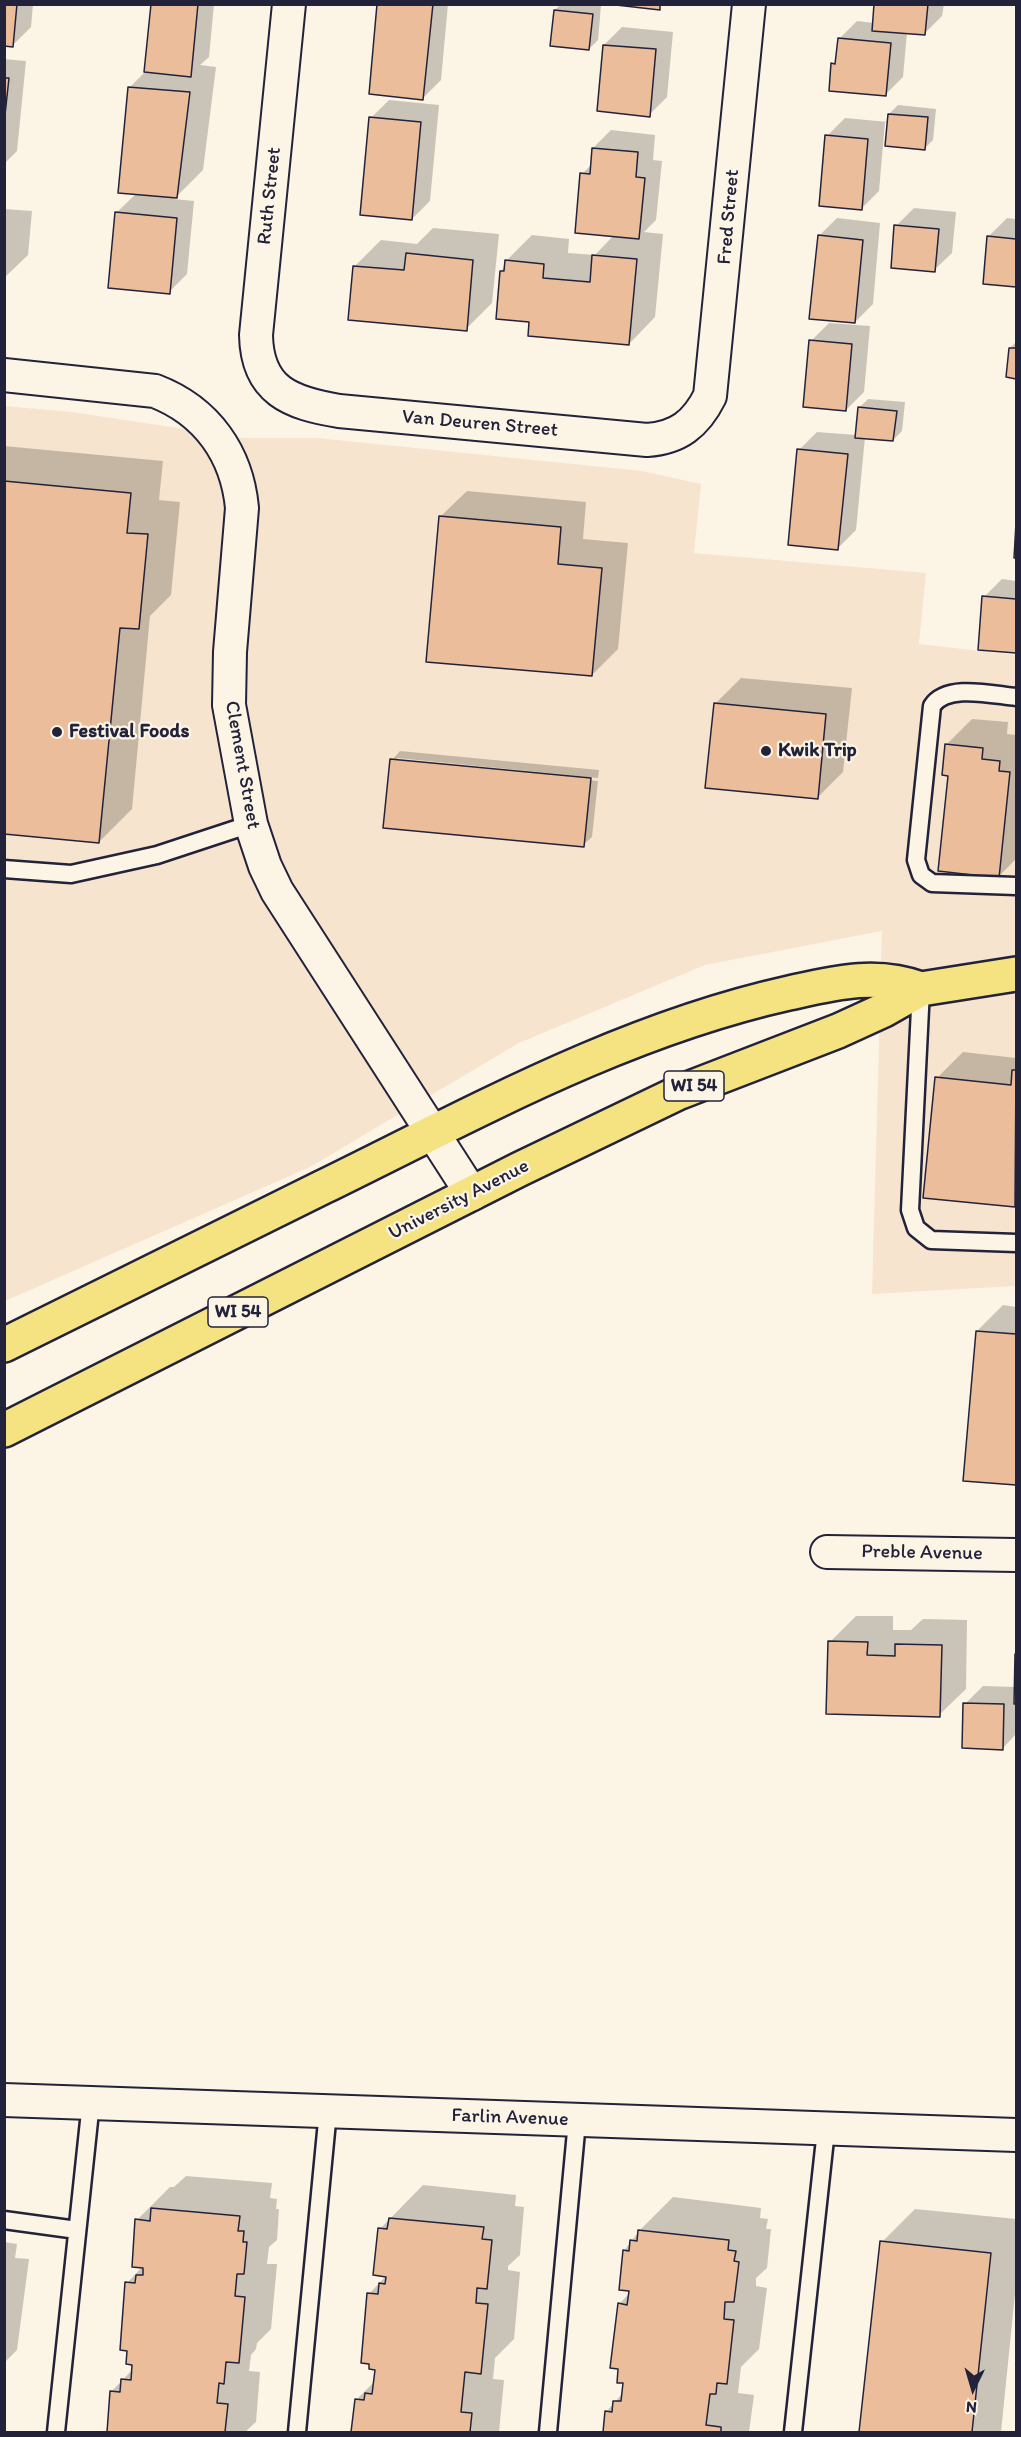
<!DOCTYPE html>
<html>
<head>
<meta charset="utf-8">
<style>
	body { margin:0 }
	#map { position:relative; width:1021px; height:2437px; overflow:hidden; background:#fcf5e5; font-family:Itim,sans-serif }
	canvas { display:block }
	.frame { position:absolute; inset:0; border:6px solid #22223b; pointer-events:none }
	.north { position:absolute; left:943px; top:2359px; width:60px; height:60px; -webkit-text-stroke:4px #fcf5e5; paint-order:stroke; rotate:185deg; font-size:16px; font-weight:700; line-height:24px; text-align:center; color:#22223b }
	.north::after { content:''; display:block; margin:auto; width:21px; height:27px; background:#22223b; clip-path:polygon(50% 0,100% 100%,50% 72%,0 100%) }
</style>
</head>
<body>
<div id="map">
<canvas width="1021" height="2437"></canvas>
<div class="frame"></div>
<div class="north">N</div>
</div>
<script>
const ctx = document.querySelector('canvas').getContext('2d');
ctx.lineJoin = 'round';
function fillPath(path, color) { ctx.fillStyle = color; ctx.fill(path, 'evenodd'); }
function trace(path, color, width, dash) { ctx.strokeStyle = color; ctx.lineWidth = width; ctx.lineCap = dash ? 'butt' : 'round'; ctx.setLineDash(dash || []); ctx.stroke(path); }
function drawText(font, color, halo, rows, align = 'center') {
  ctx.font = font + ' Itim,sans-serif'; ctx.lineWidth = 4.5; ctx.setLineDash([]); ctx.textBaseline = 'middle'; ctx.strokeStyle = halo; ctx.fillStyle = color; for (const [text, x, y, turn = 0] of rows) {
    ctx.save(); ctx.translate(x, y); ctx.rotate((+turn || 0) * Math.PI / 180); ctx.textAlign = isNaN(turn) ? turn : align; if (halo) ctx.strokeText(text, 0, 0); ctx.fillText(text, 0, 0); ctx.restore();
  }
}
const built = new Path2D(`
	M4,406L72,412L244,438H317L642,471L701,484L694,553L926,573L919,644L1016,655V1286L872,1294L882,931L705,965L519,1043L310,1167L5,1301Z`);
const shadow = new Path2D(`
	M4,4H33L31,27L13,45Z
	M152,4H214L209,57L200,65L216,67L203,170L174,199L194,201L187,274L169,292L116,213L137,193L129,88L146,71Z
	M378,4H448L441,80L423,98Z
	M561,4L601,5L598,40L589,49L555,10Z
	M876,4H944L942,16L924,34L907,32L903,77L885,95L830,90L839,39L857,21L874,23Z
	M622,27L673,32L667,97L649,115L604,45Z
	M4,59L26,61L17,151L4,164Z
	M389,100L439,105L430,201L412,219L371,118Z
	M898,105L936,109L933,140L925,148L885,122L879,191L861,209L827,136L845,118L888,122L889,114Z
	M611,130L655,135L653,160L662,161L656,220L644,232L663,234L655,317L629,344L531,321L502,271L506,261L532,235L569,239L568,253L595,255L614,235L582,174L592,164L593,148Z
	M914,208L956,212L952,253L934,270L896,226Z
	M4,209L32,211L28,255L4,278Z
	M837,218L880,223L873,304L855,322L819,236Z
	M1007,218L1016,219V286L984,283L989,236Z
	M433,228L499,234L492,303L466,329L355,266L381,240L417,244Z
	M829,323L870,326L864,392L846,410L811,341Z
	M1016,342V377L1007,376L1010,348Z
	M868,399L905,402L902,431L893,440L865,437L856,530L838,548L799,450L817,432L856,435L859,408Z
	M4,446L163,461L159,500L180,502L171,595L150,616L132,809L99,842L4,832Z
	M467,491L586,502L583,539L628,543L618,649L592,675L440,517Z
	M1002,579L1016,581V652L979,649L984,597Z
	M741,678L852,688L843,772L817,798L715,704Z
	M972,719L1008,722L1007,734L1016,735V859L999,876L950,775L946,745Z
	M400,751L599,770L598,778L397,758V761L598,781L592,837L583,845L392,760Z
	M963,1052L1016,1058V1203L1014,1205L937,1078Z
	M1003,1305L1016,1307V1484L964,1480L977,1331Z
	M856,1616H893V1630H911L923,1619L967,1620L966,1689L939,1715L830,1642Z
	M1016,1663V1734L1003,1748L965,1704L983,1686L1016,1687Z
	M186,2176L272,2183L270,2198L277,2199L276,2209H279L277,2240L269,2247L267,2264H277L271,2329L257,2343L256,2349L251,2355L249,2371L260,2372L256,2422L245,2432H108L111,2392L133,2369L127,2283L142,2267L137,2220L170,2187H174Z
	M423,2185L516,2195L515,2206L524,2207L520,2255L508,2266V2270L520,2272L514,2339L495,2358L493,2379L504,2380L499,2432H353L356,2400L375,2381L369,2294L387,2275L380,2229Z
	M673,2197L761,2208L760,2218L768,2219L766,2229H771L767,2268L756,2278V2286L767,2288L759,2349L741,2367L738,2393L754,2395L749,2432H604L606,2412L623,2393L624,2382L619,2304L630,2293L624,2251L640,2230Z
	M915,2209L1016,2219V2284L1001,2432H861L882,2242Z
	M4,2242L17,2244L15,2258L29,2259L17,2350L4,2363Z`);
const building = new Path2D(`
	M4,4H17L13,47L4,46Z
	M151,4H198L191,77L144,72Z
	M377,4H433L423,100L369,94Z
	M607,4H660V10Z
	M874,4H928L925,35L872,31Z
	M554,10L593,14L589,50L550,46Z
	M838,38L891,43L886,96L829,91L831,63L835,64Z
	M603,45L656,49L650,117L597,111Z
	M4,78H9L4,124Z
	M128,87L190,92L177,198L118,193Z
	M888,114L928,117L925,150L885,146Z
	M369,117L421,122L412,220L360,215Z
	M825,135L868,139L862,210L819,206Z
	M592,148L638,152L636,177L645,178L639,239L575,233L580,173L590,174Z
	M115,212L177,218L170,294L108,288Z
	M894,225L939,229L935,272L891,268Z
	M818,235L863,240L855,323L809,319Z
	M987,236L1016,239V287L983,284Z
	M406,253L473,260L467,331L348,320L353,266L404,270Z
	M592,255L637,259L629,345L528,336L529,322L496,319L500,271H504L505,260L544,264L543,278L590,282Z
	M809,340L852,344L846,411L803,407Z
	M1009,348H1016V379L1006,377Z
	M858,407L897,411L893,441L855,438Z
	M797,449L848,454L838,550L788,545Z
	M4,481L131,493L127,533L148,534L139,629L120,628L99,843L4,834Z
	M439,516L561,527L558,564L602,568L592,676L426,662Z
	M1016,523V558H1014Z
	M982,596L1016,599V653L978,650Z
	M714,703L826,714L818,799L705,788Z
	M945,744L983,748L982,759L1000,761L999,771L1010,772L999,878L938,871L948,776L942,775Z
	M390,759L591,778L584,847L383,828Z
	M1012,1070H1016L1015,1207L923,1198L935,1077L1011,1085Z
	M976,1331L1016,1334V1485L963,1481Z
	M828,1641L868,1642L867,1655L895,1656V1644L942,1645L940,1717L826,1714Z
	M1015,1654H1016V1704H1014Z
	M963,1703L1004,1704L1003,1750L962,1748Z
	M151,2208L240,2216L238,2231H244L243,2242H247L244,2274H237L235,2296L245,2297L239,2363L226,2362L224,2384L219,2383L217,2403L228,2404L225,2432H107L110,2391L120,2392L121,2379L131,2380L132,2365L126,2364L127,2351L120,2350L125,2282L135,2283L136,2275H143V2268L132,2267L135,2219L150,2221Z
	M389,2218L484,2227L482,2239L492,2240L487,2289L477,2288L476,2303L488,2304L481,2374L465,2372L461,2412L472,2413L470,2432H351L355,2399L364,2400L365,2393L372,2394L375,2370L369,2369V2364L361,2363L367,2293L378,2294L379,2283L385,2284L386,2277L373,2275L378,2228L387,2229Z
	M638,2230L729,2240L728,2250L736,2251L734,2261L739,2262L734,2302H725L724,2319L734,2320L727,2384L717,2383L716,2394H710L706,2425L721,2427V2432H603L605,2411L612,2412L613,2401H621L623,2383H617L618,2369L610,2368L618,2303L627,2305L629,2291L619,2290L623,2250L629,2251L630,2240L637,2241Z
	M880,2241L991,2253L972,2432H859Z`);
const service = new Path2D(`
	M1016,697C993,695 947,683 932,706L916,860L921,875L932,883L1016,886
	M4,869L71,874L157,855L251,824
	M921,989L910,1210L916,1228L931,1240L1016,1243
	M4,2220L77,2230
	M56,2432L91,2102
	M297,2432L328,2111
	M548,2432L577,2121
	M793,2432L826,2130`);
const minor = new Path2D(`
	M289,4L256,335C257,391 291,403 339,411L647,440C678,438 696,424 710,396L749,4
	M4,375L155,391C207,411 237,454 242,508L230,652L229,705L251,824L265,866L277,891L472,1194
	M827,1552L1016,1555
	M4,2100L1016,2135`);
const primary = new Path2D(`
	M4,1345C111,1293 217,1240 323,1187C474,1113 623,1030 789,993C834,983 876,972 921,989
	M4,1430L520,1169L680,1092L838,1031L884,1010L921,989L1016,974`);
const markers = [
	[57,732,6,"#22223b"],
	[766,751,6,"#22223b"]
];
const shields = [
	[694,1086,60],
	[238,1312,60]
];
const shieldNames = [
	["WI 54",694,1086],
	["WI 54",238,1312]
];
const streetNames = [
	["Ruth Street",270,196,-84],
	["Fred Street",729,217,-85],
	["Van Deuren Street",480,424,5],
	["Clement Street",242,765,80],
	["University Avenue",459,1200,-27],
	["Preble Avenue",922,1553,1],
	["Farlin Avenue",510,2118,2]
];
const poiNames = [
	["Festival Foods",69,732],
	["Kwik Trip",778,751]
];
fillPath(built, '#f7e4ce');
fillPath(shadow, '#0003');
fillPath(building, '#ebbd9a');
trace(building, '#22223b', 1.5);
trace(service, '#22223b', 21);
trace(minor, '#22223b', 36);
trace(primary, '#22223b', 38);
trace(service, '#fcf5e5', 16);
trace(minor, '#fcf5e5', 32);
trace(primary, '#f5e382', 33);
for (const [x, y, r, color] of markers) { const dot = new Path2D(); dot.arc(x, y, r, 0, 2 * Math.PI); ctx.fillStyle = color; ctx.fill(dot); trace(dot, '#fcf5e5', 2); }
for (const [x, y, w] of shields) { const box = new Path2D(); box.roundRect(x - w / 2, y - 15, w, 30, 4.5); ctx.fillStyle = '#fcf5e5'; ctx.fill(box); trace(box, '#22223b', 1.5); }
drawText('bold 18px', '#22223b', null, shieldNames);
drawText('20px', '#22223b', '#fcf5e5', streetNames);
drawText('bold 20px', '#22223b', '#fcf5e5', poiNames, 'left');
</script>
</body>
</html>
